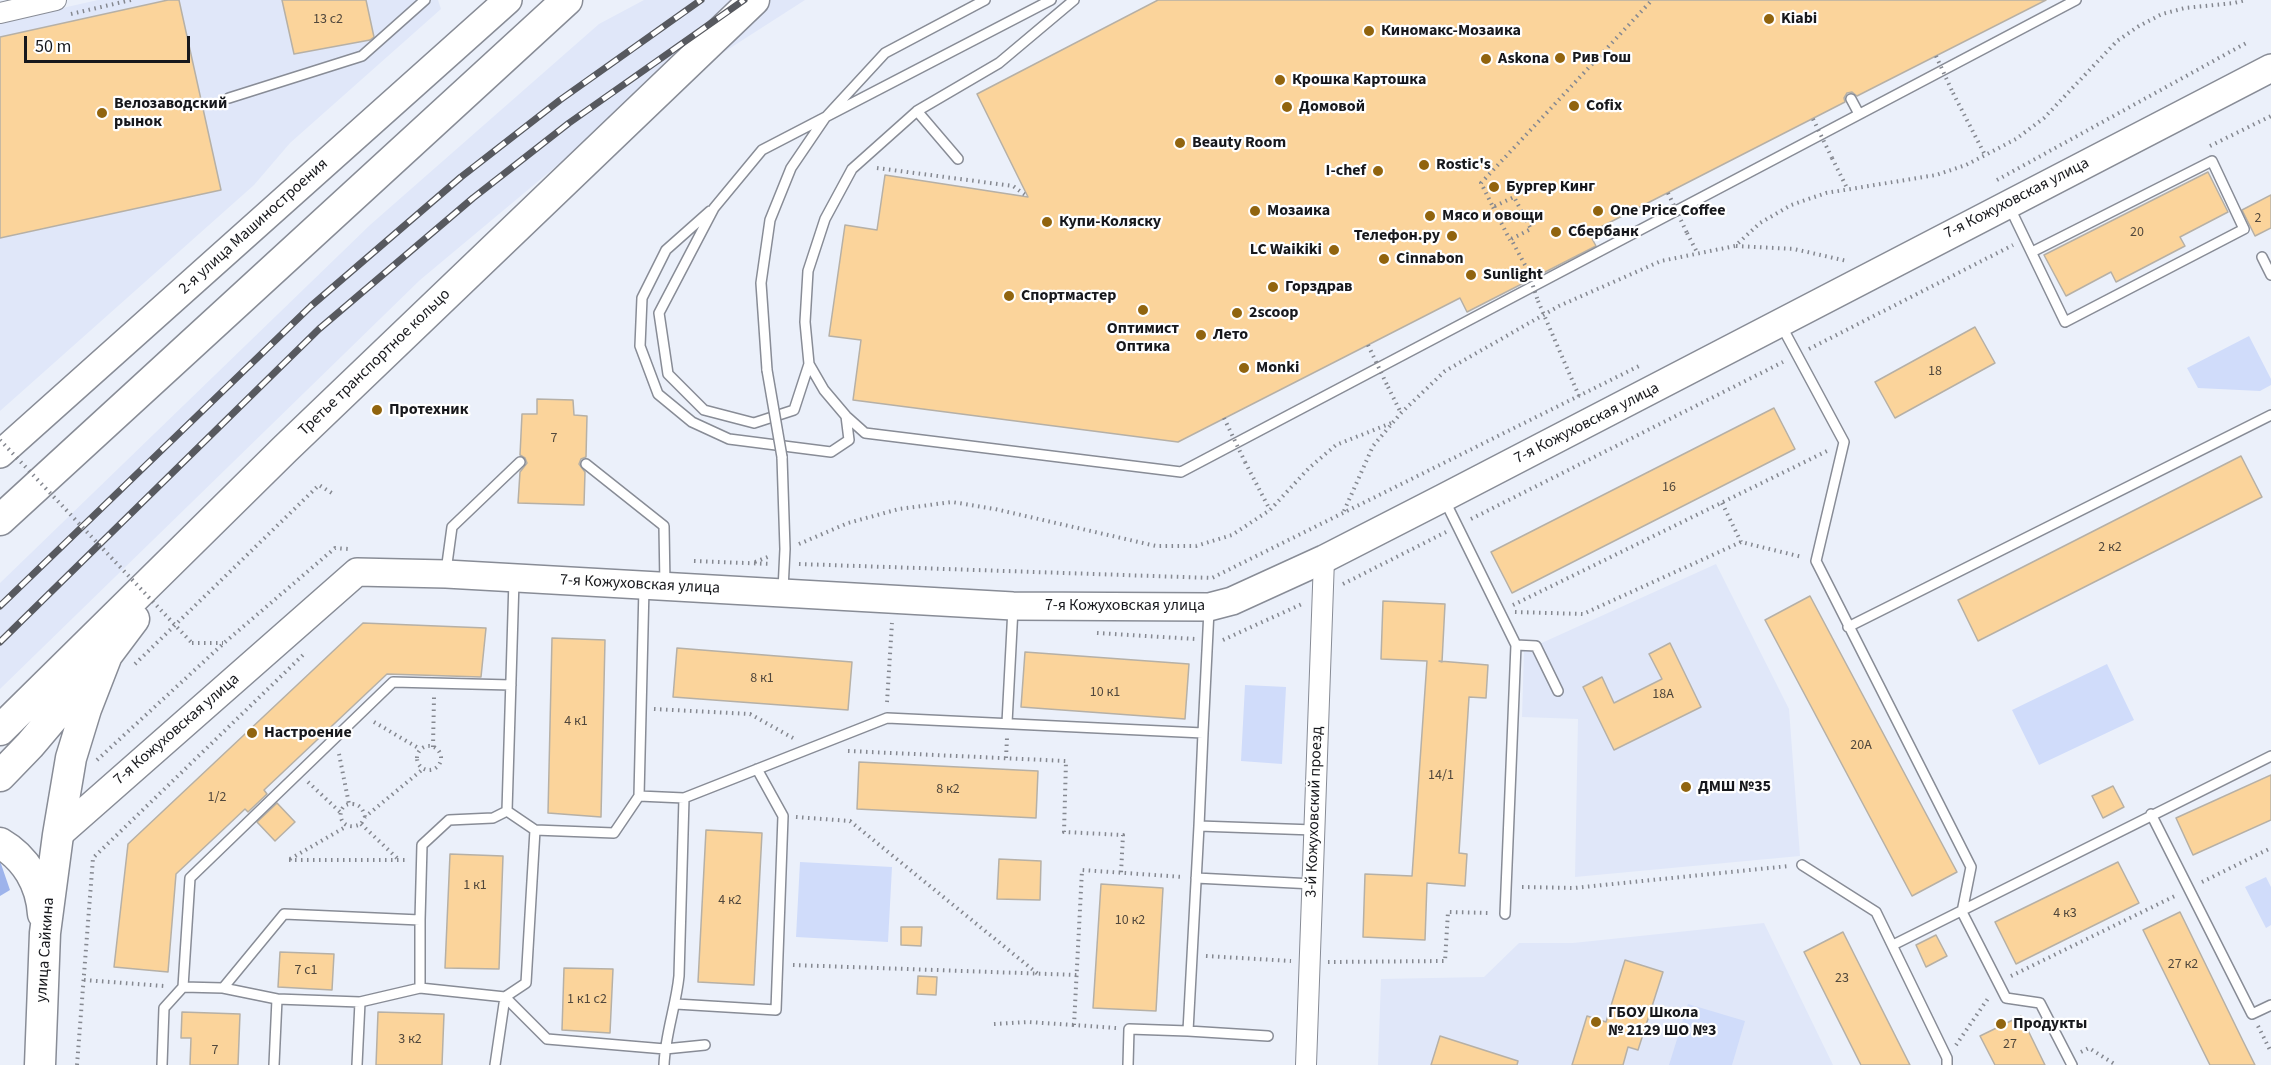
<!DOCTYPE html>
<html>
<head>
<meta charset="utf-8">
<style>
	body { margin:0 }
	#map { position:relative; width:2271px; height:1065px; overflow:hidden; background:#ebf0fa; font-family:"Source Sans 3",sans-serif }
	canvas { display:block }
	.scale { position:absolute; left:24px; top:36px; width:166px; height:27px; box-sizing:border-box; border:3px solid #17181c; border-top:0; padding-left:8px; font-size:18px; line-height:21px; white-space:nowrap; color:#17181c; -webkit-text-stroke:4px #fff; paint-order:stroke }
</style>
</head>
<body>
<div id="map">
<canvas width="2271" height="1065"></canvas>
<div class="scale">50 m</div>
</div>
<script>
const ctx = document.querySelector('canvas').getContext('2d');
ctx.lineJoin = 'round';
function fillPath(path, color) { ctx.fillStyle = color; ctx.fill(path, 'evenodd'); }
function trace(path, color, width, dash) { ctx.strokeStyle = color; ctx.lineWidth = width; ctx.lineCap = dash ? 'butt' : 'round'; ctx.setLineDash(dash || []); ctx.stroke(path); }
function drawText(font, color, halo, rows, align = 'center') {
  ctx.font = font + ' "Source Sans 3",sans-serif'; ctx.lineWidth = 4.5; ctx.setLineDash([]); ctx.textBaseline = 'middle'; ctx.strokeStyle = halo; ctx.fillStyle = color; for (const [text, x, y, turn = 0] of rows) {
    ctx.save(); ctx.translate(x, y); ctx.rotate((+turn || 0) * Math.PI / 180); ctx.textAlign = isNaN(turn) ? turn : align; if (halo) ctx.strokeText(text, 0, 0); ctx.fillText(text, 0, 0); ctx.restore();
  }
}
const built = new Path2D(`
	M98,0H438L441,9L290,143L254,185L0,411V22Z
	M644,0H805L590,138L420,280L0,689V583L370,225L599,24Z
	M1716,564L1789,709L1800,856L1575,877L1578,719L1522,717L1524,651Z
	M1764,923L1833,1065H1378L1381,979L1484,977L1519,943H1573Z`);
const green = new Path2D(`
	M2249,336L2271,379V385L2260,391L2198,388L2187,368Z
	M2107,664L2134,720L2039,765L2012,710Z
	M1245,685L1286,687L1282,764L1241,761Z
	M800,862L892,867L888,942L796,937Z
	M2266,877L2271,887V925L2266,928L2245,887Z
	M1688,1004L1745,1021L1732,1065H1669Z`);
const forest = new Path2D(`
	M0,861L10,890L0,896Z`);
const building = new Path2D(`
	M168,0H179L221,190L0,238V37Z
	M282,0H366L374,37L370,40L294,54Z
	M1158,0H2046L1857,96L1852,92L1847,93L1844,98L1845,102L1589,233L1596,246L1467,312L1460,298L1178,442L853,400L861,340L829,336L845,225L877,230L885,175L1028,197L977,94Z
	M2208,172L2228,212L2180,237L2185,246L2116,282L2111,272L2066,296L2044,255Z
	M2271,195V228L2255,236L2242,210Z
	M1975,327L1995,363L1895,418L1875,382Z
	M537,399L573,400L574,415L587,416L586,457L581,459L579,464L585,472L584,505L518,503L520,472L527,463L525,458L520,455L522,414H537Z
	M1774,408L1795,449L1512,593L1491,552Z
	M2241,456L2262,497L1978,641L1958,600Z
	M1810,596L1957,872L1912,896L1765,620Z
	M1383,601L1445,604L1442,662L1439,661L1488,665L1486,698L1469,697L1459,853L1467,854L1465,886L1427,883L1425,940L1363,937L1365,874L1412,876L1427,661L1381,659Z
	M363,623L486,628L481,677L387,674L264,790L267,794L248,812L245,809L176,874L168,972L114,967L128,844Z
	M552,638L605,640L601,817L548,813Z
	M1670,643L1701,707L1614,750L1583,687L1602,677L1614,703L1662,679L1649,654Z
	M677,648L852,662L848,710L673,697Z
	M1025,652L1189,664L1185,719L1021,707Z
	M859,762L1038,771L1036,818L857,809Z
	M2271,775V820L2193,855L2176,818Z
	M2113,786L2124,807L2103,818L2092,796Z
	M277,803L295,822L275,841L257,822Z
	M706,830L762,833L754,985L698,982Z
	M450,854L503,856L499,969L445,968Z
	M999,859L1041,861L1040,900L997,899Z
	M2118,862L2139,903L2016,964L1995,922Z
	M1101,884L1163,888L1156,1011L1093,1008Z
	M2180,912L2243,1041L2255,1065H2210L2143,930Z
	M901,927H922L921,946L901,945Z
	M1843,932L1854,954L1910,1065H1861L1804,952Z
	M1936,935L1947,956L1926,967L1916,945Z
	M280,952L334,954L332,990L278,987Z
	M1625,960L1663,972L1638,1050L1628,1047L1623,1065H1572L1587,1016L1606,1022Z
	M564,968L613,969L610,1033L562,1030Z
	M918,976L937,977L936,995L917,994Z
	M182,1012L240,1014L238,1065H190L191,1038H181Z
	M378,1012L444,1014L442,1065H376Z
	M2021,1016L2045,1065H1995L1980,1036Z
	M1440,1036L1518,1061L1517,1065H1431Z`);
const path = new Path2D(`
	M71,14L131,0
	M1953,93L1985,155
	M2210,146L2271,116
	M1832,158L1848,190
	M877,168L1013,186L1028,197
	M1997,180L2248,42
	M1493,207L1510,240
	M1687,233L1698,254
	M1736,246L1794,249L1847,261
	M1525,265L1511,239L1531,229L1514,197L1493,207L1481,183L1652,0
	M1538,301L1579,396
	M1809,349L2013,245
	M1388,387L1401,413
	M1245,462L1270,510
	M1722,503L1741,542
	M1344,511L1373,446L1401,413L1445,371L1559,306L1661,261L1735,246L1760,223L1791,205L1826,193L1936,175L1966,165L2016,139L2044,118L2117,41L2139,26L2162,14L2185,8L2234,3L2246,0
	M1471,519L1783,362
	M799,544L848,523L899,509L952,502L995,509L1156,546H1196L1232,535L1270,510L1309,468L1336,445L1394,422
	M694,561L771,564
	M755,562L770,556
	M799,564L1212,578L1641,365
	M1343,584L1446,532
	M1513,605L1827,451
	M1515,612L1583,614L1741,542L1802,557
	M1097,633L1195,639
	M1223,640L1304,603
	M192,643H223
	M135,664L319,485L335,495
	M887,702L892,623
	M654,709L750,714L793,738
	M374,722L420,749
	M417 758a12 12 0 1 1 24 0a12 12 0 1 1-24 0Z
	M433,747L434,697
	M848,751L1066,761L1064,832L1123,835L1121,873
	M339,754L349,804
	M1006,758L1007,738
	M97,760L224,643L335,548L348,549
	M308,782L340,812
	M365,817C363,810 361,805 353,804C334,802 337,835 361,824L365,817L423,769
	M796,817L850,821L1038,974
	M361,824L399,860
	M290,859L347,826
	M289,860H409
	M2202,882L2271,848
	M1522,887L1574,888L1789,866
	M1206,956L1291,961
	M1328,962L1445,961L1448,912L1490,913
	M793,965L1077,975
	M2011,976L2177,895
	M84,980L164,986
	M994,1024L1028,1022L1074,1025
	M2258,1026L2271,1052
	M1116,1028L1074,1025L1082,870L1183,877
	M1956,1045L1989,997
	M2081,1052L2089,1048L2116,1065
	M77,1065L93,858L303,655`);
const lane = new Path2D(`
	M1074,0L999,63L917,111L852,169L825,219L808,271L805,322L809,364L824,390L846,416L865,433L1181,472L2076,0
	M229,98L362,56L425,0
	M1851,99L1859,114
	M917,111L958,159
	M2009,206L2065,322L2244,229L2212,161L2032,252
	M710,211L666,250L642,298L640,346L658,394L692,422L729,439L831,452L849,440L846,416
	M2262,257L2271,275
	M1781,325L1844,442L1816,561L1971,867L1962,912L2006,998L2040,1003L2072,1065
	M809,364L794,410L754,423L704,410L668,374L659,313L714,208L762,150L1051,0
	M767,370L761,283L770,220L791,168L825,118L885,53L985,0
	M782,457L785,549L783,590
	M586,464L664,526L665,585
	M1445,501L1516,645L1505,914
	M446,571L452,527L520,462
	M1848,627L2271,415
	M1516,645L1536,646L1558,691
	M1007,723L1013,608
	M1203,733L1199,826L1314,830
	M639,796L644,587
	M2151,814L2252,1014L2271,1005
	M535,830L614,833L639,796L684,798L887,718L1203,733L1209,610
	M1802,865L1876,912L1947,1058V1065
	M1196,878L1313,884
	M420,920L422,845L449,820L493,818L507,811
	M1893,945L2271,756
	M223,988L183,987L190,878L393,682L511,685
	M277,999L360,1002L420,988
	M676,1004L776,1010L783,816L757,769
	M1188,1031L1268,1036
	M162,1065L164,1008L183,987
	M274,1065L277,999L223,988L284,914L420,920V988L505,997L547,1039L665,1049L705,1045
	M357,1065L360,1002
	M495,1065L505,997L526,983L535,830L507,811L514,580
	M664,1065C665,1035 676,1006 679,976L684,798
	M1128,1065L1129,1029L1188,1031L1199,826`);
const street = new Path2D(`
	M0,13L56,0
	M1306,1065L1324,559`);
const secondary = new Path2D(`
	M0,454L508,0
	M58,835L357,572L446,574L1013,606L1209,607L1232,601L1324,559L1443,498L2271,68`);
const primary = new Path2D(`
	M0,520L567,0
	M0,730L285,449L754,0
	M0,776L30,745L91,673
	M0,843C26,858 41,884 43,914
	M40,1065L45,933L58,835L71,758L86,709L107,655L134,619`);
const rail = new Path2D(`
	M0,606L311,306L461,177L560,100L701,0
	M0,642L319,329L473,198L569,123L744,0`);
const pathBridge = new Path2D(`
	M1936,56L1953,93
	M1813,119L1832,158
	M1668,193L1687,233
	M1531,280L1538,301
	M1368,345L1388,387
	M1224,418L1245,462
	M0,440L192,643`);
const laneBridge = new Path2D(`
	M767,370L782,457`);
const markers = [
	[1769,19,6,"#91640e"],
	[1369,31,6,"#91640e"],
	[1560,58,6,"#91640e"],
	[1486,59,6,"#91640e"],
	[1280,80,6,"#91640e"],
	[1574,106,6,"#91640e"],
	[1287,107,6,"#91640e"],
	[102,113,6,"#91640e"],
	[1180,143,6,"#91640e"],
	[1424,165,6,"#91640e"],
	[1378,171,6,"#91640e"],
	[1494,187,6,"#91640e"],
	[1255,211,6,"#91640e"],
	[1598,211,6,"#91640e"],
	[1430,216,6,"#91640e"],
	[1047,222,6,"#91640e"],
	[1556,232,6,"#91640e"],
	[1452,236,6,"#91640e"],
	[1334,250,6,"#91640e"],
	[1384,259,6,"#91640e"],
	[1471,275,6,"#91640e"],
	[1273,287,6,"#91640e"],
	[1009,296,6,"#91640e"],
	[1143,310,6,"#91640e"],
	[1237,313,6,"#91640e"],
	[1201,335,6,"#91640e"],
	[1244,368,6,"#91640e"],
	[377,410,6,"#91640e"],
	[252,733,6,"#91640e"],
	[1686,787,6,"#91640e"],
	[1596,1022,6,"#91640e"],
	[2001,1024,6,"#91640e"]
];
const numberNames = [
	["13 с2",328,20],
	["2",2258,219],
	["20",2137,233],
	["18",1935,372],
	["7",554,439],
	["16",1669,488],
	["2 к2",2110,548],
	["8 к1",762,679],
	["10 к1",1105,693],
	["18А",1663,695],
	["4 к1",576,722],
	["20А",1861,746],
	["14/1",1441,776],
	["8 к2",948,790],
	["1/2",217,798],
	["1 к1",475,886],
	["4 к2",730,901],
	["4 к3",2065,914],
	["10 к2",1130,921],
	["27 к2",2183,965],
	["7 с1",306,971],
	["23",1842,979],
	["1 к1 с2",587,1000],
	["3 к2",410,1040],
	["27",2010,1045],
	["7",215,1051]
];
const poiNames = [
	["Kiabi",1781,19],
	["Киномакс-Мозаика",1381,31],
	["Рив Гош",1572,58],
	["Askona",1498,59],
	["Крошка Картошка",1292,80],
	["Велозаводский",114,104],
	["рынок",114,122],
	["Cofix",1586,106],
	["Домовой",1299,107],
	["Beauty Room",1192,143],
	["Rostic's",1436,165],
	["I-chef",1366,171,"right"],
	["Бургер Кинг",1506,187],
	["Мозаика",1267,211],
	["One Price Coffee",1610,211],
	["Мясо и овощи",1442,216],
	["Купи-Коляску",1059,222],
	["Сбербанк",1568,232],
	["Телефон.ру",1440,236,"right"],
	["LC Waikiki",1322,250,"right"],
	["Cinnabon",1396,259],
	["Sunlight",1483,275],
	["Горздрав",1285,287],
	["Спортмастер",1021,296],
	["2scoop",1249,313],
	["Оптимист",1143,329,"center"],
	["Оптика",1143,347,"center"],
	["Лето",1213,335],
	["Monki",1256,368],
	["Протехник",389,410],
	["Настроение",264,733],
	["ДМШ №35",1698,787],
	["ГБОУ Школа",1608,1013],
	["№ 2129 ШО №3",1608,1031],
	["Продукты",2013,1024]
];
const streetNames = [
	["7-я Кожуховская улица",2017,199,-27],
	["2-я улица Машиностроения",254,227,-42],
	["Третье транспортное кольцо",375,363,-44],
	["7-я Кожуховская улица",1587,424,-27],
	["7-я Кожуховская улица",640,585,3],
	["7-я Кожуховская улица",1125,606],
	["7-я Кожуховская улица",177,730,-41],
	["3-й Кожуховский проезд",1315,812,-88],
	["улица Сайкина",46,950,-86]
];
fillPath(built, '#e0e7f9');
fillPath(green, '#d0dcfa');
fillPath(forest, '#9db3eb');
fillPath(building, '#fbd49b');
trace(building, '#b6b0a6', 1.5);
trace(lane, '#888c96', 12);
trace(street, '#888c96', 22);
trace(secondary, '#888c96', 30);
trace(primary, '#888c96', 33);
trace(path, '#858890', 4, [1.5, 4.5]);
trace(lane, '#fff', 9);
trace(street, '#fff', 20);
trace(secondary, '#fff', 27);
trace(primary, '#fff', 30);
trace(rail, '#57595f', 7);
trace(rail, '#fff', 4.5, [14]);
trace(laneBridge, '#888c96', 12, []);
trace(pathBridge, '#858890', 4, [1.5, 4.5]);
trace(laneBridge, '#fff', 9);
for (const [x, y, r, color] of markers) { const dot = new Path2D(); dot.arc(x, y, r, 0, 2 * Math.PI); ctx.fillStyle = color; ctx.fill(dot); trace(dot, '#fff', 2); }
drawText('14px', '#50473c', null, numberNames);
drawText('bold 16px', '#17181c', '#fff', poiNames, 'left');
drawText('16px', '#17181c', '#fff', streetNames);
</script>
</body>
</html>
